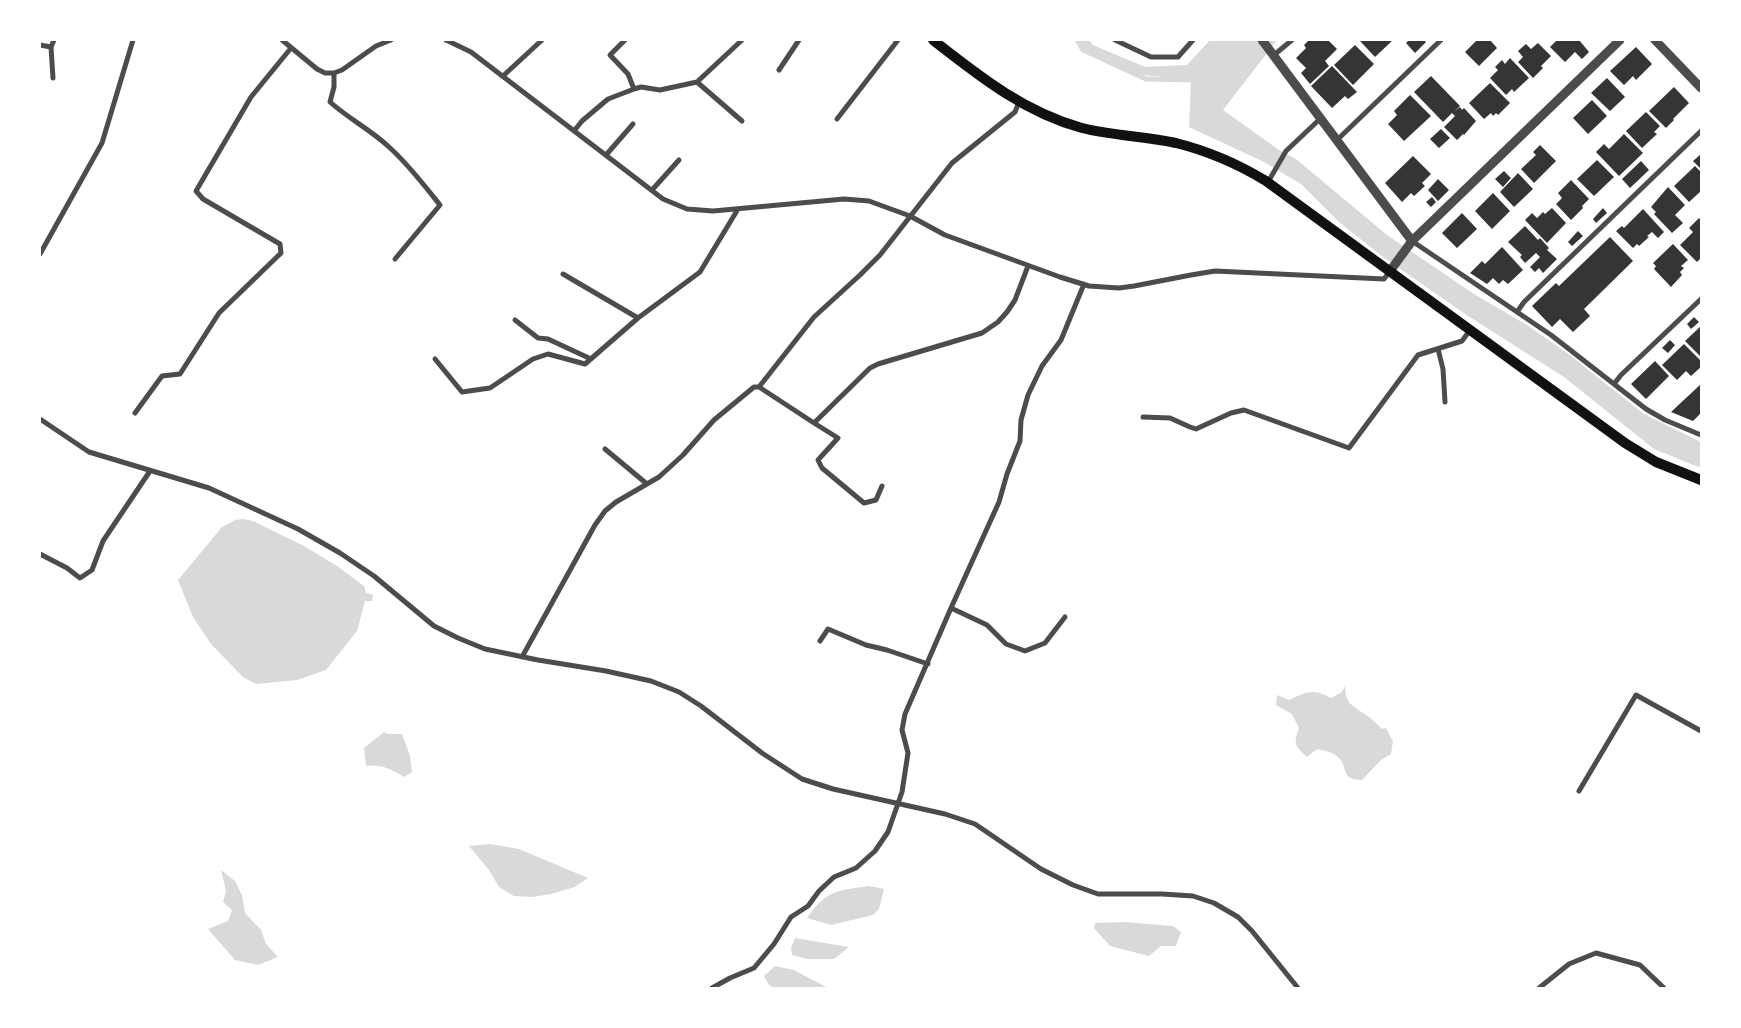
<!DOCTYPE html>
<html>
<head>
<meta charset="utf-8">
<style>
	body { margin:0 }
	#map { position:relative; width:1741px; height:1028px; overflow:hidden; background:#fff; font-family:Cabin,sans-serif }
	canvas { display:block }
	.frame { position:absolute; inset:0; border:41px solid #fff; pointer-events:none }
</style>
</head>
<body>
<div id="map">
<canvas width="1741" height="1028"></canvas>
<div class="frame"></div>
</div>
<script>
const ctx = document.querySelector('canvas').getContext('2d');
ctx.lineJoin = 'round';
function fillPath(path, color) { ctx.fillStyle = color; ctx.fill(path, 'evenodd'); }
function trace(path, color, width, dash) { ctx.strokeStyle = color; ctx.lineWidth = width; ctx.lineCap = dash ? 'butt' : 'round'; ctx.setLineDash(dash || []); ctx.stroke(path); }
const water = new Path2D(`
	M1077,40H1089L1093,45L1145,67L1187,65L1210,40H1277L1223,110L1279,150L1296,159L1387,235L1474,294L1527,325L1567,353L1644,414L1701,442V468L1654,449L1564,377L1468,316L1383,257L1339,222L1301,184L1264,162L1189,127L1191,79L1140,75L1087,50Z
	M243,519L253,521L304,546L337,566L364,586L366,593L373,595L372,601H365L357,631L326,670L297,680L256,684L243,677L211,644L193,617L178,580L222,527L235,520Z
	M1345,686C1345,706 1356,707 1369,717C1374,721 1378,725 1382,729L1386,728L1393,741L1391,754L1381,760L1362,780C1340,779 1349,771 1340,759C1334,752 1326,751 1317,749L1307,757C1295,746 1293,744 1299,728L1292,714L1276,705L1277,695L1289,700C1306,692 1313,688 1331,698L1342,692Z
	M384,732L388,734H402L410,756L412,772L404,777C391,769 381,764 366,766L364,748Z
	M490,844L519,849L588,878L575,887L551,894L532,897L514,896L499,887L489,870L469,846Z
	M221,870L235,881L242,895L245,913L261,930L266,944L278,957L258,965L235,960L208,929L228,921L232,910L223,902L226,891Z
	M869,886L884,889L879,909L873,915L831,925L807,918C827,889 838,891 869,886Z
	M1124,922L1173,926L1181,932L1176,946H1161L1149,956L1110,946L1094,928L1095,923Z
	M795,938L849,947L834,959H807L792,955L791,948Z
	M775,966L794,970L828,988H774L769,985L764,976Z`);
const stream = new Path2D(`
	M1077,40L1083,50L1146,79L1197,80`);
const building = new Path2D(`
	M1309,40H1328L1337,49L1325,61L1329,66L1310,84L1301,73L1306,68L1296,58L1306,48L1304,45Z
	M1361,40H1393L1375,57L1360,41Z
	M1409,40H1424L1426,42L1415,53L1406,43Z
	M1477,40H1490L1497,48L1479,66L1465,52Z
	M1557,40H1579L1589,52L1582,59L1575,52L1565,62L1550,47Z
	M1538,43L1551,56L1541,66L1543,68L1533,78L1518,62L1523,57L1518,51L1526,44L1531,49Z
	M1355,45L1374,64L1353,85L1334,65Z
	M1636,47L1652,64L1636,80L1633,76L1624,85L1610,71Z
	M1510,58L1529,78L1514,92L1512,89L1506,95L1490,78L1498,70L1495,67L1502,60L1505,64Z
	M1332,66L1357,92L1348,99L1345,96L1332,108L1311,86Z
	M1431,76L1460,106L1454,112L1460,107L1462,110L1464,108L1476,121L1464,135L1463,134L1457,140L1444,127L1455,116L1452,113L1443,122L1414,92Z
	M1607,78L1625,97L1610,111L1591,93Z
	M1490,83L1510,103L1498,115L1496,113L1493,116L1491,113L1484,119L1469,103Z
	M1674,87L1689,103L1673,119L1674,120L1666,128L1649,111Z
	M1410,95L1431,116L1404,141L1388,124L1397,115L1394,111Z
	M1592,100L1607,116L1588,134L1573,118Z
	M1646,112L1660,126L1654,132L1657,134L1642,148L1626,131Z
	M1441,129L1450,138L1439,148L1430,139Z
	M1624,134L1643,153L1619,176L1596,152L1604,144L1609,149Z
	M1540,145L1556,161L1534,183L1521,169L1536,155L1533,152Z
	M1701,154V169L1693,161Z
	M1413,156L1431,174L1422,183L1425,186L1414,196L1411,193L1402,202L1385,183Z
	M1597,160L1614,177L1594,196L1577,179Z
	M1641,161L1649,170L1630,188L1622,179Z
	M1695,166L1701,172V191L1689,202L1674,186Z
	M1504,171L1511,178L1503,187L1495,179Z
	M1518,173L1533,189L1514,207L1500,192Z
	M1438,179L1449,190L1438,201L1428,190Z
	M1571,180L1589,199L1582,206L1583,208L1571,220L1556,204L1562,198L1558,193Z
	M1668,187L1685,205L1675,215L1683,223L1672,233L1654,214L1656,212L1651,207Z
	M1493,193L1510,211L1492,229L1475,211Z
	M1432,197L1436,202L1431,207L1426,202Z
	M1552,208L1566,223L1547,243L1525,220L1532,213L1537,218L1543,212L1545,214Z
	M1603,208L1607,213L1596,223L1593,219Z
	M1643,209L1664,232L1658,238L1652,232L1647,236L1649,237L1639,246L1637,244L1633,248L1616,231L1622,226L1624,228Z
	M1462,213L1477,229L1457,248L1442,233Z
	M1699,218L1701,220V258L1697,262L1680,245L1693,232L1689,228Z
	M1525,226L1538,240L1540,238L1549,248L1547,250L1557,259L1543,273L1539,268L1535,272L1530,267L1540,257L1536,253L1525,263L1520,257L1522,255L1508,242Z
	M1578,231L1583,236L1572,246L1568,242Z
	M1610,237L1633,261L1584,309L1590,316L1573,332L1560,319L1552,327L1532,306L1556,283L1559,286Z
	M1673,244L1688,260L1681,266L1684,268L1680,272L1682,275L1671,287L1654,269L1656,266L1653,263Z
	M1502,247L1523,270L1508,284L1503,280L1499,284L1493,278L1487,284L1470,273L1482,261L1485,264Z
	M1694,317L1699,322L1691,329L1687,324Z
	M1701,326V357L1685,341Z
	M1670,340L1675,345L1668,353L1662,348Z
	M1684,344L1701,361V367L1691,376L1686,371L1677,380L1662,365Z
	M1655,361L1669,376L1646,399L1631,384Z
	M1701,384V413L1693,421L1671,412Z`);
const minor = new Path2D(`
	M282,40L317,69L325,73H334L342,70L376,46L391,40
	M446,40L471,52L663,199L687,209L713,211L844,199L869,201L910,216L945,235L1060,277L1089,286L1119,288L1134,286L1191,275L1215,271L1384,279L1390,271
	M625,40L610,55L628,74L634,89
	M1115,40L1151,57H1178L1193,40
	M40,45L51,47
	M1274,55L1292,40
	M779,70L799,40
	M334,73V87L330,102C349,119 371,130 389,147C408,164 424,185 440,205L395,259
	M503,76L542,40
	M53,78L51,47L54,40
	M697,82L742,121
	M837,119L898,40
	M574,131L582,121L608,99L634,89L641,87L660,90L697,82L742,40
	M1337,140L1441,40
	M606,155L633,124
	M1268,182L1286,151L1321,118
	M652,190L679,160
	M1412,241L1551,335L1646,409L1665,420L1701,435
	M40,254L102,143L133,40
	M563,274L638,318
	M1517,312L1524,302L1701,131
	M515,320L538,338L548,339L591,359
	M1438,349L1443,369L1445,402
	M435,359L462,392L490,388L533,359L548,354L585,364L638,318L700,272L738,209
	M1614,384L1621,375L1701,299
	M759,387L814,317L860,275L880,255L952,163L1015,112L1019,102
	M135,413L162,376L180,374L219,313L281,253L280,244L203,199L196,191L251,97L291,48
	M1143,417L1170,418L1190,427L1196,429L1231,413L1244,410L1349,448L1418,355L1462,341L1470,330
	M40,419L89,452L209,488L298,529L340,553L374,576L434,626L458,638L485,649L538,660L606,671L651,681L679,692L701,706L762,753L802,779L833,789L945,814L975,824L1041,869L1073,885L1098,894H1162L1193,896L1214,903L1238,917L1252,931L1298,988
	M814,423L838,438L818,460L822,468L864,503L876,500L882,486
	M605,449L647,484
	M40,554L67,568L80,578L92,570L103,541L150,471
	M1065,617L1045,643L1025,651L1006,644L987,625L951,608L999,502L1007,474L1020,441L1021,420L1028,395L1042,366L1061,340L1084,284
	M820,641L828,629L866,645L887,650L928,664
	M522,657L595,525L605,511L616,502L659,477L683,455L714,420L754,387H759L814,423L870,368L878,364L982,333L998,322L1007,312L1015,300L1028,266
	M1579,791L1636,695L1701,731
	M712,988L730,978L754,968L774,944L791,917L808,906L819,891L834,877L856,868L875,851L888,832L902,792L908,753L902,730L905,714L951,608
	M1539,988L1569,964L1596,953L1640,965L1664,988`);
const tertiary = new Path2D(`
	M1262,40L1412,241
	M1655,40L1701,88
	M1390,271L1412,241L1620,40`);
const secondary = new Path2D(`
	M933,40C979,76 1024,112 1082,128C1113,136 1145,136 1176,143C1208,151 1238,164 1266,181L1625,443L1656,462L1701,480`);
fillPath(water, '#d9d9d9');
trace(stream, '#d9d9d9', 5);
fillPath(building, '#353535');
trace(minor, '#4c4c4c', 5);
trace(tertiary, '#4c4c4c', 9);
trace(secondary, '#111', 10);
</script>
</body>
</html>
